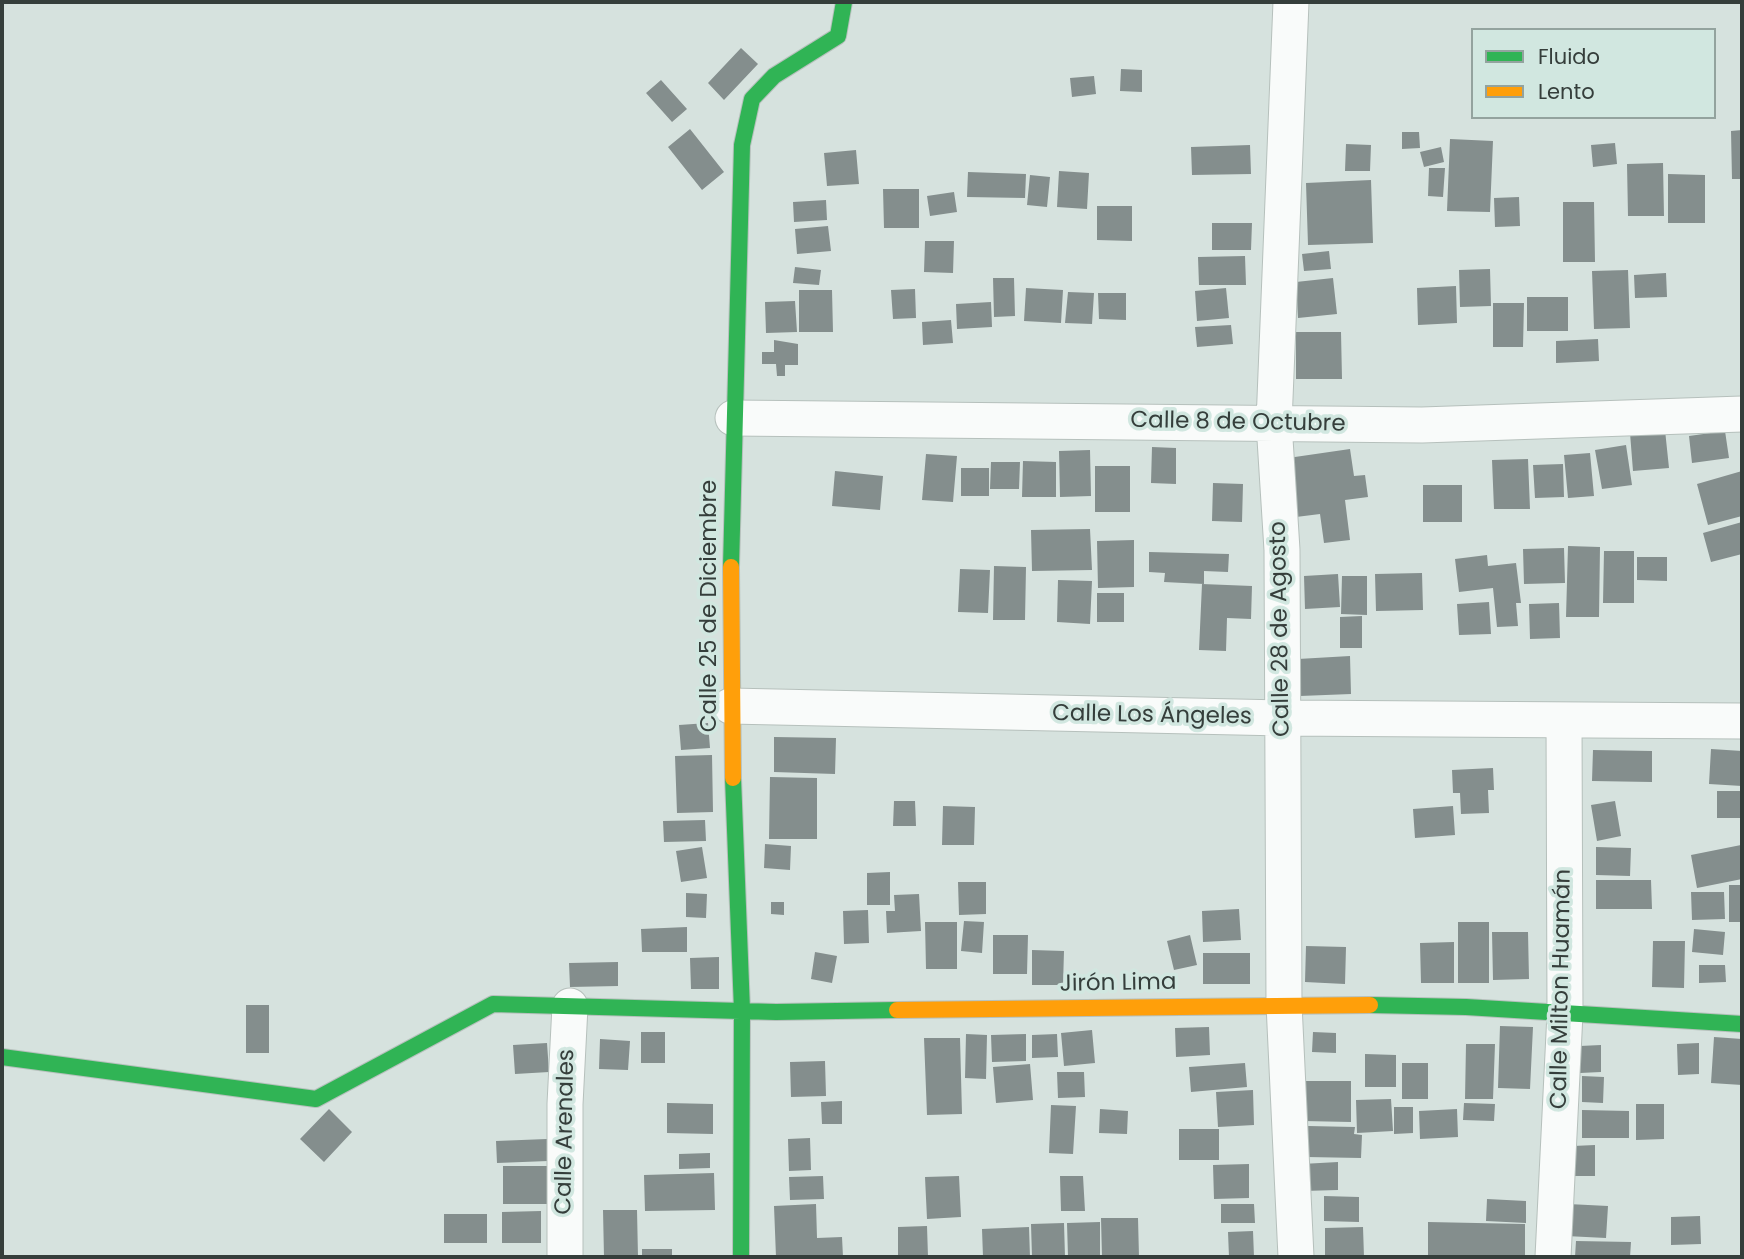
<!DOCTYPE html>
<html>
<head>
<meta charset="utf-8">
<style>
	body { margin:0 }
	#map { position:relative; width:1744px; height:1259px; overflow:hidden; background:#d6e2de; font-family:Poppins,sans-serif }
	canvas { display:block }
	.frame { position:absolute; inset:0; border:4px solid #353e3b; pointer-events:none }
	.legend { position:absolute; left:1471px; top:28px; width:245px; height:91px; box-sizing:border-box; background:#d1e7e0; border:2px solid #93a39e; margin:0; padding:9px 12px; list-style:none; font-size:21px; color:#353e3b }
	.legend li { display:flex; align-items:center; gap:14px; height:35px }
	.legend b { width:35px; border:2px solid #93a39e }
</style>
</head>
<body>
<div id="map">
<canvas width="1744" height="1259"></canvas>
<div class="frame"></div>
<ul class="legend">
<li><b style="height:9px;background:#30b455"></b>Fluido</li>
<li><b style="height:9px;background:#ff9f0a"></b>Lento</li>
</ul>
</div>
<script>
const ctx = document.querySelector('canvas').getContext('2d');
ctx.lineJoin = 'round';
function fillPath(path, color) { ctx.fillStyle = color; ctx.fill(path, 'evenodd'); }
function trace(path, color, width, dash) { ctx.strokeStyle = color; ctx.lineWidth = width; ctx.lineCap = dash ? 'butt' : 'round'; ctx.setLineDash(dash || []); ctx.stroke(path); }
function drawText(font, color, halo, rows, align = 'center') {
  ctx.font = font + ' Poppins,sans-serif'; ctx.lineWidth = 7; ctx.setLineDash([]); ctx.textBaseline = 'middle'; ctx.strokeStyle = halo; ctx.fillStyle = color; for (const [text, x, y, turn = 0] of rows) {
    ctx.save(); ctx.translate(x, y); ctx.rotate((+turn || 0) * Math.PI / 180); ctx.textAlign = isNaN(turn) ? turn : align; if (halo) ctx.strokeText(text, 0, 0); ctx.fillText(text, 0, 0); ctx.restore();
  }
}
const building = new Path2D(`
	M741,48L758,64L724,100L708,83Z
	M1121,69L1142,70V92L1120,91Z
	M1094,76L1096,94L1072,97L1070,78Z
	M661,80L687,109L672,122L646,93Z
	M690,129L724,172L702,190L668,147Z
	M1742,130V179H1732L1731,131Z
	M1402,132H1419L1420,148L1402,149Z
	M1450,139L1493,141L1490,212L1447,211Z
	M1615,143L1617,164L1593,167L1591,145Z
	M1346,144L1371,145L1370,171H1345Z
	M1250,145L1251,174L1192,175L1191,147Z
	M1441,147L1444,162L1424,167L1420,152Z
	M856,150L859,184L827,186L824,153Z
	M1663,163L1664,216H1628L1627,164Z
	M1429,168H1445L1443,197L1428,196Z
	M1059,171L1089,173L1087,209L1057,207Z
	M968,172L1026,174L1025,198L967,197Z
	M1668,174L1705,175V223H1668Z
	M1030,175L1050,177L1047,207L1027,205Z
	M1371,180L1373,243L1308,245L1306,183Z
	M883,189H919V228H884Z
	M954,192L957,212L930,216L927,196Z
	M1519,197L1520,226L1495,227L1494,198Z
	M826,200L827,220L794,222L793,202Z
	M1563,202H1594L1595,262H1563Z
	M1097,206H1132V241L1097,240Z
	M1212,223H1252L1251,250H1212Z
	M828,226L831,251L797,254L795,229Z
	M925,241H954L953,273L924,272Z
	M1329,251L1331,269L1304,271L1302,254Z
	M1245,256L1246,285H1199L1198,257Z
	M795,267L821,270L819,285L793,283Z
	M1490,269L1491,306L1460,307L1459,270Z
	M1628,270L1630,328L1594,329L1592,271Z
	M1666,273L1667,297L1635,298L1634,275Z
	M993,278H1014L1015,316L994,317Z
	M1333,278L1337,314L1298,318L1296,282Z
	M1456,286L1457,323L1418,325L1417,288Z
	M1026,288L1063,290L1061,323L1024,321Z
	M1226,288L1229,318L1197,321L1195,291Z
	M915,289L916,318L893,319L891,290Z
	M799,290H832L833,332H799Z
	M1068,292L1094,293L1092,324L1065,323Z
	M1098,293H1126V320L1099,319Z
	M1527,297H1568V331H1527Z
	M795,301L797,332L766,333L765,302Z
	M991,302L992,327L957,329L956,304Z
	M1493,303H1524L1523,347H1493Z
	M951,320L953,343L923,345L922,322Z
	M1231,325L1233,344L1197,347L1195,327Z
	M1296,332H1341L1342,379H1296Z
	M1598,339L1599,361L1556,363V341Z
	M774,340L798,344V365H785V376H777L776,364H762V352H774Z
	M1665,430L1669,468L1633,471L1630,433Z
	M1725,431L1729,458L1692,463L1689,436Z
	M1626,445L1632,485L1602,489L1595,450Z
	M1152,447L1176,448V484L1151,483Z
	M1350,449L1354,476L1365,475L1368,497L1345,500L1350,540L1324,543L1320,514L1296,517L1288,458Z
	M1090,450L1091,496L1060,497L1059,451Z
	M1590,453L1594,496L1568,498L1564,455Z
	M926,454L957,456L953,502L922,500Z
	M1528,459L1530,509H1494L1492,460Z
	M1023,461L1056,462V497H1022Z
	M991,462H1020L1019,489H990Z
	M1563,464L1564,497L1535,498L1533,465Z
	M1095,466H1130V512H1095Z
	M961,468H989V496H961Z
	M835,471L883,476L880,510L832,506Z
	M1742,471V516L1708,525L1697,484Z
	M1213,483L1243,484L1242,522L1212,521Z
	M1423,485H1462V522H1423Z
	M1742,522V554L1711,562L1703,533Z
	M1090,529L1092,570L1032,571L1031,530Z
	M1134,540V587L1098,588L1097,541Z
	M1568,546L1600,547L1599,617H1566Z
	M1564,548L1565,583L1524,584L1523,549Z
	M1604,551H1634V603H1603Z
	M1149,552L1229,554L1228,572L1204,571V584L1164,582L1165,573L1149,572Z
	M1487,555L1488,566L1516,563L1521,603H1516L1518,626L1497,627L1493,588L1459,592L1455,559Z
	M1637,557H1667V581L1637,580Z
	M994,566L1026,567L1025,620H993Z
	M960,569L990,570L988,613L958,612Z
	M1422,573L1423,610L1376,611L1375,574Z
	M1338,574L1340,607L1305,609L1304,576Z
	M1342,576H1367V615L1341,614Z
	M1058,580L1092,581L1090,624L1057,622Z
	M1202,584L1252,586L1251,619L1227,618L1226,651L1199,650Z
	M1097,593H1124V622H1097Z
	M1489,602L1491,634L1459,635L1457,604Z
	M1559,603L1560,638L1530,639L1529,604Z
	M1362,616V648H1340V617Z
	M1350,656L1351,694L1300,696L1298,659Z
	M708,723L710,748L681,750L679,725Z
	M774,737L836,738L835,774L774,772Z
	M1711,749L1742,751V786L1709,784Z
	M1593,750L1652,751V782L1592,781Z
	M712,755L713,812L677,813L675,756Z
	M1493,768L1494,790H1488L1489,813L1461,814L1460,793H1453L1452,770Z
	M770,777L817,778V839H769Z
	M1717,791H1742V818H1717Z
	M894,801H915L916,826H893Z
	M1615,801L1621,836L1597,841L1591,805Z
	M943,806L975,807L974,845H942Z
	M1453,806L1455,835L1415,838L1413,809Z
	M705,820L706,841L664,842L663,821Z
	M765,844L791,846L790,870L764,868Z
	M1741,845L1742,879L1697,888L1691,855Z
	M702,847L707,878L681,882L676,851Z
	M1596,847L1631,848L1630,876L1596,875Z
	M890,872V905H867V873Z
	M1596,880H1651L1652,909H1596Z
	M958,882H986V914L959,915Z
	M1729,885H1742V922H1729Z
	M1691,892H1724L1725,919L1692,920Z
	M686,893L707,894L706,918L686,917Z
	M919,894L921,931L887,933L886,911H895L894,895Z
	M771,902H784V915L771,914Z
	M1239,909L1241,940L1203,942L1202,911Z
	M868,910L869,943L844,944L843,911Z
	M964,921L984,922L982,953L961,951Z
	M925,922H957V969H926Z
	M1458,922H1489V983H1458Z
	M687,927V952H642L641,929Z
	M1694,929L1725,932L1723,955L1692,952Z
	M1492,932H1528L1529,979L1493,980Z
	M993,935H1028L1027,974H993Z
	M1190,935L1197,965L1174,970L1167,941Z
	M1653,941H1685L1684,988L1652,987Z
	M1454,942V983H1421L1420,943Z
	M1306,946L1346,947L1345,984L1305,982Z
	M1032,950L1064,951L1063,985H1032Z
	M815,952L837,956L832,983L811,979Z
	M1203,953H1250V984H1203Z
	M719,957V989H691L690,958Z
	M618,962V986L570,987L569,963Z
	M1699,965H1725L1726,982L1699,983Z
	M246,1005H269V1053H246Z
	M1500,1026L1533,1027L1530,1089L1498,1088Z
	M1209,1027L1210,1055L1176,1057L1175,1028Z
	M1092,1030L1095,1063L1064,1066L1061,1033Z
	M641,1032H665V1063H641Z
	M1313,1032L1336,1033V1053L1312,1052Z
	M966,1034L987,1035L986,1079L965,1078Z
	M1026,1034V1061L992,1062L991,1035Z
	M1057,1034L1058,1057L1032,1058V1035Z
	M1714,1037L1742,1039V1085L1711,1083Z
	M924,1038H960L962,1114L927,1115Z
	M600,1039L630,1041L628,1070L599,1069Z
	M547,1043L549,1072L515,1074L513,1045Z
	M1699,1043V1074L1678,1075L1677,1044Z
	M1466,1044H1495L1493,1099H1465Z
	M1601,1045V1072L1580,1073V1046Z
	M1365,1054L1396,1055V1087H1365Z
	M825,1061L826,1096L791,1097L790,1062Z
	M1245,1063L1247,1087L1191,1092L1189,1067Z
	M1402,1063H1428V1099H1402Z
	M1030,1064L1033,1100L996,1103L993,1067Z
	M1057,1072H1084L1085,1097L1058,1098Z
	M1582,1076L1604,1077L1603,1103L1582,1102Z
	M1304,1081H1351V1122L1303,1121Z
	M1253,1090L1254,1125L1218,1127L1216,1092Z
	M1391,1099L1393,1131L1357,1133L1356,1100Z
	M842,1101V1124H822L821,1102Z
	M667,1103L713,1104V1134L667,1133Z
	M1464,1103L1495,1104L1494,1121L1463,1120Z
	M1636,1104H1664V1139L1636,1140Z
	M1051,1105L1076,1106L1073,1154L1049,1153Z
	M1394,1107H1413V1133L1394,1134Z
	M329,1109L352,1132L324,1162L300,1139Z
	M1100,1109L1128,1111L1127,1134L1099,1133Z
	M1457,1109L1458,1137L1420,1139L1419,1111Z
	M1582,1110L1629,1111V1138H1582Z
	M1308,1126L1355,1127L1354,1134L1362,1135L1361,1158L1307,1157Z
	M1179,1129H1219V1160H1179Z
	M810,1138L811,1170L789,1171L788,1139Z
	M547,1139L548,1161L497,1163L496,1141Z
	M1595,1145V1176H1573V1146Z
	M710,1153V1168L679,1169V1154Z
	M1338,1162V1190L1303,1191L1302,1164Z
	M1249,1164V1198L1214,1199L1213,1165Z
	M503,1166H547V1204H503Z
	M714,1173L715,1210L645,1211L644,1175Z
	M823,1176L824,1199L790,1200L789,1177Z
	M959,1176L961,1217L927,1219L925,1177Z
	M1060,1176H1083L1085,1211H1061Z
	M1324,1196L1359,1197V1222L1324,1221Z
	M1487,1199L1526,1201V1223L1486,1221Z
	M816,1204L817,1238L842,1237L843,1257H776L774,1206Z
	M1221,1204H1254L1255,1223H1221Z
	M1568,1204L1608,1206L1606,1238L1566,1236Z
	M603,1210H637L638,1257H604Z
	M541,1211V1243H502V1212Z
	M444,1214H487V1243H444Z
	M1700,1216L1701,1244L1671,1245V1217Z
	M1101,1218H1138L1139,1257H1102Z
	M1100,1222V1257H1068L1067,1223Z
	M1428,1222L1525,1224V1257H1428Z
	M1064,1223L1065,1257H1032L1031,1224Z
	M927,1226L928,1257H898V1227Z
	M1029,1227L1030,1257H983L982,1229Z
	M1363,1227L1364,1257H1325V1228Z
	M1253,1231L1254,1257H1229L1228,1232Z
	M1576,1241L1631,1242L1630,1257H1575Z
	M642,1249H672V1257H642Z`);
const street = new Path2D(`
	M1291,2L1274,423L1282,550L1284,1004L1296,1257
	M733,418L1422,425L1742,414
	M730,706L1283,718L1742,721
	M565,1257V1104L570,1006
	M1553,1257L1565,1013L1564,720`);
const fast = new Path2D(`
	M731,567L742,145L752,99L774,76L838,36L844,2
	M733,778L742,1010L741,1257
	M1370,1005L1466,1007L1742,1024
	M2,1057L316,1099L493,1004L776,1012L897,1010`);
const slow = new Path2D(`
	M731,567L733,778
	M897,1010L1370,1005`);
const streetNames = [
	["Calle 8 de Octubre",1238,423,1],
	["Calle 25 de Diciembre",710,606,-90],
	["Calle 28 de Agosto",1281,629,-91],
	["Calle Los Ángeles",1152,716,1],
	["Jirón Lima",1118,984,-1],
	["Calle Milton Huamán",1562,989,-89],
	["Calle Arenales",566,1132,-89]
];
fillPath(building, '#848e8d');
trace(street, '#b6c0bc', 37);
trace(fast, '#b6c0bc', 18);
trace(slow, '#b6c0bc', 18);
trace(street, '#f9fbfa', 35);
trace(fast, '#30b455', 16);
trace(slow, '#ff9f0a', 16);
drawText('23px', '#353e3b', '#d1e7e0', streetNames);
</script>
</body>
</html>
